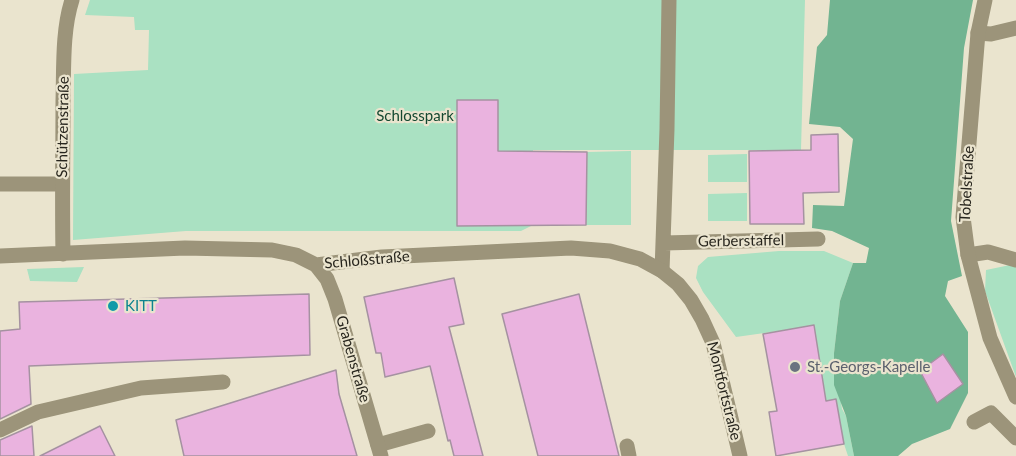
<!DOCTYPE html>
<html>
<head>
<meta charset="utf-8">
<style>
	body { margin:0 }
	canvas { display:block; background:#eae4ce }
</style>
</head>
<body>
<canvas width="1016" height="456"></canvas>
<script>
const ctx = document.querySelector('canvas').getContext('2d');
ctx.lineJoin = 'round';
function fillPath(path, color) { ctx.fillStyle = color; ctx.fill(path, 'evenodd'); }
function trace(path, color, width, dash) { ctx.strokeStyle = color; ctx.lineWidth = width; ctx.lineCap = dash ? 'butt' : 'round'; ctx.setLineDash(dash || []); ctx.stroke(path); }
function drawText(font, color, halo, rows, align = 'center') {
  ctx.font = font + ' Lato,sans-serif'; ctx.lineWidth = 4.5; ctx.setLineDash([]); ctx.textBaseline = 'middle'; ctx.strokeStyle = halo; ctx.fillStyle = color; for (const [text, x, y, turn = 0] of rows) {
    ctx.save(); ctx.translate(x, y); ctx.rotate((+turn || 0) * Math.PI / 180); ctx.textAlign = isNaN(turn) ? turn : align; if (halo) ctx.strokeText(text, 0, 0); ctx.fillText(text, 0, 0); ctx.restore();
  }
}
const green = new Path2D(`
	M90,0H805L801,150H533V225L521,231H186L73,240L74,74L148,70L149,30H135L134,17L85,15Z
	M631,151V225H586L587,152Z
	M747,154V182H708V155Z
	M747,193V221H708V194Z
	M779,251H824L853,263L840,301L834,353L842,409L846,416L854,456H848L844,444L836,400L826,401L814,326L736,337L703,292L696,278L698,266L708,257Z
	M1010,265L1016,267V377L985,291L986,270Z
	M84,267L77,282L30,281L27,269Z`);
const forest = new Path2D(`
	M830,0H973L964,48L951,221L962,276L948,281L945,296L968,332V393L950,429L912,444L898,456H854L846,416L834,385V353L840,301L853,263H866L869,248L832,231L812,228L813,205L844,206L853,139L840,127L809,124L817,47L827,35Z`);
const building = new Path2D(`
	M457,100H498V151L587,152L586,225L457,226Z
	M838,134L839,192L803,193L804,224H750L749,151L811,150V135Z
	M454,278L464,324L449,327L483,456H454L450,440L448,441L430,366L385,377L381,353H376L364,297Z
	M309,294L310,355L29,366L31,404L0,419V331L20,329L19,302Z
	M579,294L619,456H538L502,314Z
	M814,325L826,401L836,399L844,444L776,456L769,412L777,411L763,334Z
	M943,354L963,384L937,403L920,371Z
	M336,370L339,394L357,456H184L176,420Z
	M32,426L34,456H0V440Z
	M100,426L115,456H40Z`);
const lane = new Path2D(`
	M978,33L991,34L1016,28
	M0,184H61
	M664,243L818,239
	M968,255L988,252L1016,260
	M662,271L667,129L669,0
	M974,422L991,413L1016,438
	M0,430L38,412L141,388L223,382
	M378,445L428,431`);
const street = new Path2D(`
	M985,0L978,33L963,217L968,255L990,338L1016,397
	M63,254C62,203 63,152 63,101C64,69 62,31 72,0
	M0,256L185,248L272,250L296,255L316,265L382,257L571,248L610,251L640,259L662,271L678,284L691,300L702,319L713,343L740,456
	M316,265L327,279L335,299L381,456
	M627,446L629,456`);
const markers = [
	[113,306,6,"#0f9aa8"],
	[795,367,6,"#6b7280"]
];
const parkNames = [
	["Schlosspark",415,116]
];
const streetNames = [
	["Schützenstraße",63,127,-89],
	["Tobelstraße",967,184,-87],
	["Gerberstaffel",741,241,-1],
	["Schloßstraße",367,260,-5],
	["Grabenstraße",353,359,74],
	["Montfortstraße",724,391,76]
];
const cultureNames = [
	["KITT",125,306]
];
const worshipNames = [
	["St.-Georgs-Kapelle",807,367]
];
fillPath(green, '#aae1c2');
fillPath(forest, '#72b491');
fillPath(building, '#eab3df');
trace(building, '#a592a1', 1.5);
trace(lane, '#9c947a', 15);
trace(street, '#9c947a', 15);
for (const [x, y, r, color] of markers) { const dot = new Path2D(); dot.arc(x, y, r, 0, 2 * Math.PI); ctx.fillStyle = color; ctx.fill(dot); trace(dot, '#eae4ce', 2); }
drawText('15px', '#134830', '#eae4ce', parkNames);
drawText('15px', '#27251d', '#eae4ce', streetNames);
drawText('15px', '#0d838f', '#eae4ce', cultureNames, 'left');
drawText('15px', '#5b616d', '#eae4ce', worshipNames, 'left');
</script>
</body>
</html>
